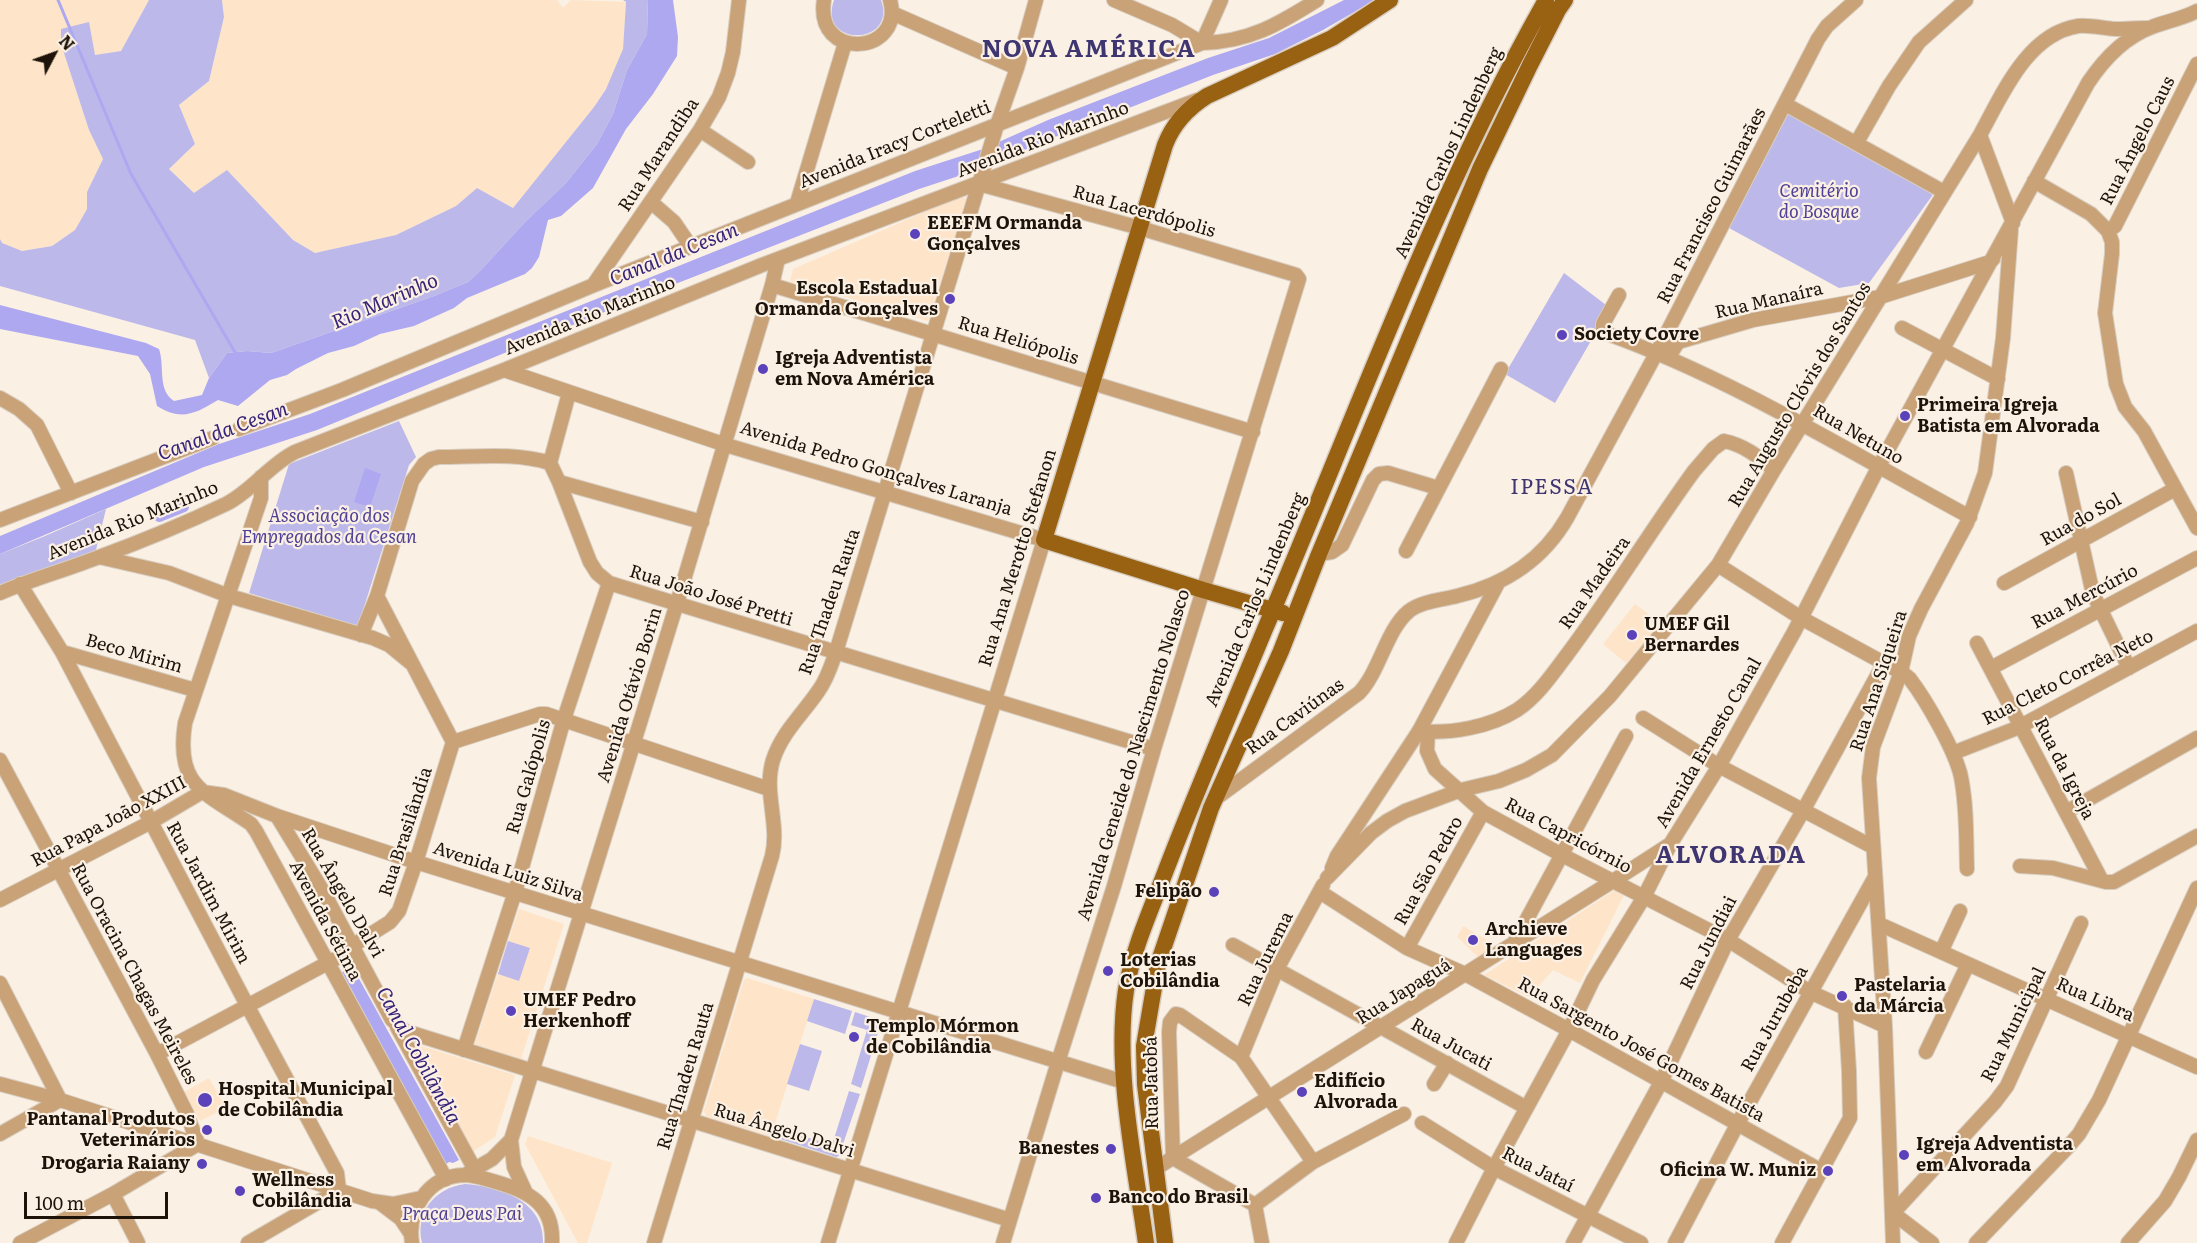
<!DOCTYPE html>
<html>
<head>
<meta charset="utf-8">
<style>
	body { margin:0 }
	#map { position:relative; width:2197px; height:1243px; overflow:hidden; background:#fbf0e4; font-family:Literata,serif }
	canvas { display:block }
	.north { position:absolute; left:24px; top:24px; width:60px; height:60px; -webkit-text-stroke:4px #fbf0e4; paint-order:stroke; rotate:49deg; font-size:16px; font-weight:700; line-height:24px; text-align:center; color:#1d1309 }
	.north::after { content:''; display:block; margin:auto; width:21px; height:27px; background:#1d1309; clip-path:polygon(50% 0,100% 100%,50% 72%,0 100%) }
	.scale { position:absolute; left:24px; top:1192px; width:144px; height:27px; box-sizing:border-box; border:3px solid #1d1309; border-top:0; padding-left:8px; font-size:18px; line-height:21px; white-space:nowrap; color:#1d1309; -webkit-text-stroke:4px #fbf0e4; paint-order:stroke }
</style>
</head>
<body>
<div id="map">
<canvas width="2197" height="1243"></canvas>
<div class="north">N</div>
<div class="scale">100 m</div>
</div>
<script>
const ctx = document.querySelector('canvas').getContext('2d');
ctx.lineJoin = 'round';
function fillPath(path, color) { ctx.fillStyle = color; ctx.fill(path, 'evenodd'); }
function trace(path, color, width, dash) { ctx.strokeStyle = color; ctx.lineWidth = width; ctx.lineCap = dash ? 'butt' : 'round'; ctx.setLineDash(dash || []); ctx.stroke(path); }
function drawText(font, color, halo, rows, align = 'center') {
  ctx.font = font + ' Literata,serif'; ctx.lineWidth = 4.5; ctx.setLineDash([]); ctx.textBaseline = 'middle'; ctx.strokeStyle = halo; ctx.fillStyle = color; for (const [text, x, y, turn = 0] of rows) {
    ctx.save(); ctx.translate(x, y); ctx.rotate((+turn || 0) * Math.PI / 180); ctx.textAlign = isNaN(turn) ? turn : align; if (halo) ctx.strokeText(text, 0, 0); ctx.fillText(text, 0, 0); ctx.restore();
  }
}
const built = new Path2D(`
	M0,0H149L121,51L95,56L61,44L89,130L103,159L87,192V209L75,230L52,246L21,251L1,243L0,239Z
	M222,0H557L563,8L571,0L626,2L623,49L611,80L594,107L513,208L477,188L456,206L396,235L315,253L293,240L227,171L194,193L169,169L195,144L179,105L209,81L224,17Z
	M962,196L966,199L928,321L790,281L793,269Z
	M1635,604L1663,625L1626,663L1603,644Z
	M1615,890L1624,895L1580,983L1553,970L1529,997L1484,975Z
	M519,909L564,924L521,1059L475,1044Z
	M1463,926L1492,943L1480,959L1457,937Z
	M747,978L814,999L771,1136L706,1116L704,1111L744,980Z
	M418,1045L515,1075L495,1137L472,1152L418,1056Z
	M209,1078L226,1108L200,1121L184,1092Z
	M528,1136L612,1163L587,1243H578L525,1144Z`);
const green = new Path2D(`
	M149,0H222L224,17L209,81L179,105L195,144L169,169L194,193L227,170L293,240L315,253L396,235L456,206L477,188L513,208L594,107L606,89L623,49L626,2L623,0H648L647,34L627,70L613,114L597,144L566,183L525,222L480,271L468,282L434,296L271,353L247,351L227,353L209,378L195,340L0,286V239L2,243L22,251L52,246L75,230L87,209V192L103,159L89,130L61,44V29L89,22L95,55L121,51Z
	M834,0H881C898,46 817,48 834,0Z
	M1797,113L1933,192L1932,196L1869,283L1839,288L1729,228L1788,114Z
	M1564,273L1610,308L1555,403L1505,374Z
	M399,421L416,457L409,465L358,626L249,593L289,464Z
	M106,509L95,554L0,592V554L45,536Z
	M508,941L530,948L519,981L498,974Z
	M814,999L852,1011L845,1034L807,1021Z
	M855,1012L879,1020L881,1023L861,1088L851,1084L867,1030L851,1025Z
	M800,1044L822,1051L809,1091L787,1084Z
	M849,1091L860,1094L839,1156L836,1157L771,1136L774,1127L832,1145Z
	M465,1184C499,1186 545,1201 543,1243H422C415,1213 434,1188 465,1184Z`);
const water = new Path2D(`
	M648,0H673L678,37L677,56L653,94L626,129L593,188L561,216L548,220L539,257L532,268L525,274L467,298L454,308L414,326L380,334L354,346L328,353L296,369L287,375L270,380L238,406L218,400C195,414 181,421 157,406L150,374L138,356L0,329V305L146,343L159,349C165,366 157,390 174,401L202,395L209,378L227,353L247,351L271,353L434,296L468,282L480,271L525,222L566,183L597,144L613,114L627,70L647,34Z
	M1344,0H1375L1323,30L1275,54L1213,75L1055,137L977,170L919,189L624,304L317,430L204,467L0,554V536L219,444L310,414L915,171L983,149L1048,120L1208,58L1269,38Z
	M365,468L381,474L370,507L354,502Z
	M352,966L459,1160L453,1163L449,1162L446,1164L342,972Z`);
const stream = new Path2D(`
	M58,0L131,174L236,354`);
const canal = new Path2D(`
	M159,517L184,507`);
const minor = new Path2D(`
	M824,0C814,62 905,55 890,0
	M1114,0L1172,25L1202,43
	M892,13L1017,68
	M1202,43L1221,0
	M1785,104L1944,192
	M700,130L748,162
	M1980,135L2013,223
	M1857,142L1889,86L1919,42L1966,0
	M2034,181L2091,214L2108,231L2112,242V254L2105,313L2116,384L2125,407L2144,431L2197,528
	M979,184L1140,228L1296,275L1299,279L1154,749L1114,886L1058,1062L1003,1243
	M651,202L674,222L691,247
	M797,203L845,43
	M2108,231L2115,226L2197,64
	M594,284L700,130L719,97L728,73L733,52L739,0
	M772,285L1253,432
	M1619,295L1603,324V329L1608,334C1735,380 1851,453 1970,517
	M1902,328L1998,379
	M1668,358L1678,342L1753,320L1880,297L1990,262L1993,259
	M504,370L726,445L1044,540L828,1243
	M0,398L19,409L37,425L71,493
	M239,429L342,390L594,285L1202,43C1249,42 1279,24 1317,0
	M550,463L569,393
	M2066,473L2093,594L2129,668
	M261,477V498L185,723C175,787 205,792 251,824L256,831L446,1179L443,1180
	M559,482L702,522
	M0,520L213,438
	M1406,551L1501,369
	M1319,554L1332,552L1342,545L1373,480L1379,474L1388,473L1438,488
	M99,557L169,573L229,596L373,638L389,645L411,663
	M1718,565L1801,618L1904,674L1910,679C1926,700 1956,752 1961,777C1967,807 1966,839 1967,869
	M2004,583L2175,489
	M20,584L62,652L248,1007L337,1173L339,1190L248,1243
	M0,593C32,579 66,570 99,557C140,542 186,523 226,504C252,491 269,465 295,452L504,370L762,265L1197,100
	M377,596L453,742
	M361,635L377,596L412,481L424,464L431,459L439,457C476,457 515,452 550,463L559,482L590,562L597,573L609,583L1154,749
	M1977,643L2102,881
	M62,652L195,690
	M1991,668L2197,558
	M1643,718L1719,766L1873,847
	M1419,731C1451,734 1490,727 1517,710C1538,696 1554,672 1569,652C1613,593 1651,530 1694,471L1713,449L1724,441C1744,445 1759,457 1774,470
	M1428,732L1427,751L1435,769L1483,812L1562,855L1728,940L1810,992L1885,1026
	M453,742L540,714H546L769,789
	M1953,753L2017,728L2197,631
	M0,760L157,1054L187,1114L198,1144L113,1194L20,1243
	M1215,799L1359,693C1380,671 1386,630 1409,611C1422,601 1442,600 1457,596C1504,585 1542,561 1567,518L1657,352L1818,39L1827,26L1856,0
	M2066,812L2197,738
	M277,816L324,893L392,1020L405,1031L1010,1220
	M2020,866L2053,868L2106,882H2114L2197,836
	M1332,868L1337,856L1419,731L1498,583
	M1327,878L1371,833L1387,821L1405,811L1461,790L1499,781L1526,770L1552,755L1610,696L1718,565L1774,470L1980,135C2002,95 2027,34 2078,26C2090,25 2103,28 2115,29C2126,29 2137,28 2147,28
	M1320,892L1407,948L1465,974L1569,1030L1820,1170
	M0,900L151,822L202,792L224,795L277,816L416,862L1124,1082
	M1879,924L2197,1067
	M1514,943L1626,736
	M1233,945L1525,1107
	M352,946L390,922L399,911L416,862L453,742
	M1407,948L1483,812
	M1941,952L1960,911
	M0,983L60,1100L0,1134
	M397,1027L475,1170
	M464,1050L515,892L564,719L609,583
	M1926,1052L1968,964
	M157,1054L354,949
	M1241,1057L1277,969L1323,885
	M0,1084L60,1100L372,1201L393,1204L421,1198
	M1434,1084L1447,1063
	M1422,1123L1494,1168L1641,1243
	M1155,1169L1624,874L1669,845
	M468,1173L492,1159L511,1140
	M525,1191L514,1167L511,1140L677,603L772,285L778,259
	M113,1194L138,1243
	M380,1203L401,1219L411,1234
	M1255,1205L1173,1158L1169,1032L1170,1022L1176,1014L1180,1015L1241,1057L1313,1162
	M1255,1205L1313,1162L1404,1114
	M1255,1205L1262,1243
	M412,1243C407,1210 428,1176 464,1175C475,1175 485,1179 496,1182C528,1191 554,1204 552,1243
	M654,1243L772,856C780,824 763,792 773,760C782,732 803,714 819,690C827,679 831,666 836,652L997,125L1017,68L1036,0
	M1456,1243L1494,1168L1569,1030L1593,980L1644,897L1671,843L1719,766L1794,632L1878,468L2088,83C2104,59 2125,37 2152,27C2167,21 2182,19 2197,11
	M1573,1243L1661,1082L1728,940L1803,811L1884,663
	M1675,1243L1738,1123L1875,877
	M1782,1243L1850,1118L1849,1071L1845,1006
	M1893,1243L1885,1026L1869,778L1873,747L1901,672L1909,636L1921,609L1967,523L1985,473L2003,338L2011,230
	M1932,1243L1893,1213L1995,1102L2007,1086L2081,923
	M1976,1243L2067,1148L2079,1134L2099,1100L2197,888
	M2128,1243L2165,1201L2179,1177L2197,1140`);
const major = new Path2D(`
	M1283,613L1203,590L1044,540L1165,145C1173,124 1188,108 1207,96L1332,38L1390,0
	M1146,1243C1135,1165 1114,1068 1126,990C1133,948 1151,910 1166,870C1197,789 1232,709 1265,629C1355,418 1433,200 1546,0
	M1165,1243L1145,1084L1144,1046L1158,964L1211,808L1281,651L1319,554L1480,169L1530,65L1558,10L1565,0`);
const markers = [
	[915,234,6,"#5c42ba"],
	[950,299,6,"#5c42ba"],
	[1562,335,6,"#5c42ba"],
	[763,369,6,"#5c42ba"],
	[1905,416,6,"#5c42ba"],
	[1632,635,6,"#5c42ba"],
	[1214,892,6,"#5c42ba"],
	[1473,940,6,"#5c42ba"],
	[1108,971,6,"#5c42ba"],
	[1842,996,6,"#5c42ba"],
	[511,1011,6,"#5c42ba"],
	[854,1037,6,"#5c42ba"],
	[1302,1092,6,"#5c42ba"],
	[205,1100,8,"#5c42ba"],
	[207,1130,6,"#5c42ba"],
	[1111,1149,6,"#5c42ba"],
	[1904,1155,6,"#5c42ba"],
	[202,1164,6,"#5c42ba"],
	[1828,1171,6,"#5c42ba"],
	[240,1191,6,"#5c42ba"],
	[1096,1198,6,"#5c42ba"]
];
const streetNames = [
	["Avenida Rio Marinho",1043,140,-21],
	["Rua Ângelo Caus",2138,141,-63],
	["Avenida Iracy Corteletti",895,145,-22],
	["Avenida Carlos Lindenberg",1449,153,-65],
	["Rua Marandiba",659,155,-57],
	["Rua Francisco Guimarães",1712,206,-63],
	["Rua Lacerdópolis",1144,212,16],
	["Rua Manaíra",1769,301,-13],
	["Avenida Rio Marinho",590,316,-22],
	["Rua Heliópolis",1018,341,17],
	["Rua Augusto Clóvis dos Santos",1800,395,-59],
	["Rua Netuno",1858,435,30],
	["Avenida Pedro Gonçalves Laranja",876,469,17],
	["Rua do Sol",2081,520,-29],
	["Avenida Rio Marinho",133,521,-22],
	["Rua Ana Merotto Stefanon",1018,558,-73],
	["Rua Madeira",1595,583,-55],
	["Rua João José Pretti",711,596,17],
	["Rua Mercúrio",2085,597,-28],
	["Avenida Carlos Lindenberg",1256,600,-67],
	["Rua Thadeu Rauta",830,602,-71],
	["Beco Mirim",134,654,16],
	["Rua Cleto Corrêa Neto",2068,678,-27],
	["Rua Ana Siqueira",1879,681,-72],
	["Avenida Otávio Borin",630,695,-73],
	["Rua Caviúnas",1295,717,-36],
	["Avenida Ernesto Canal",1709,743,-60],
	["Avenida Geneide do Nascimento Nolasco",1134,755,-73],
	["Rua da Igreja",2064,769,63],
	["Rua Galópolis",529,777,-74],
	["Rua Papa João XXIII",109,822,-28],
	["Rua Brasilândia",406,832,-72],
	["Rua Capricórnio",1568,836,28],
	["Rua São Pedro",1429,871,-61],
	["Avenida Luiz Silva",508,872,18],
	["Rua Jardim Mirim",208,893,62],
	["Rua Ângelo Dalvi",342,893,60],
	["Avenida Sétima",325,921,62],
	["Rua Jundiai",1709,943,-63],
	["Rua Jurema",1266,959,-64],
	["Rua Oracina Chagas Meireles",134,974,62],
	["Rua Japaguá",1404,992,-32],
	["Rua Libra",2095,1000,24],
	["Rua Jurubeba",1775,1019,-61],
	["Rua Municipal",2014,1025,-64],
	["Rua Jucati",1451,1045,29],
	["Rua Sargento José Gomes Batista",1641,1050,29],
	["Rua Thadeu Rauta",686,1076,-73],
	["Rua Jatobá",1152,1083,-91],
	["Rua Ângelo Dalvi",784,1131,17],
	["Rua Jataí",1538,1170,27]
];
const parkNames = [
	["Cemitério",1819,192],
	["do Bosque",1819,213],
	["Associação dos",329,517],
	["Empregados da Cesan",329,538],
	["Praça Deus Pai",462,1215]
];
const poiNames = [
	["EEEFM Ormanda",927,224],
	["Gonçalves",927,245],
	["Escola Estadual",938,289,"right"],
	["Ormanda Gonçalves",938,310,"right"],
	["Society Covre",1574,335],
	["Igreja Adventista",775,359],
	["em Nova América",775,380],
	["Primeira Igreja",1917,406],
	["Batista em Alvorada",1917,427],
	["UMEF Gil",1644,625],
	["Bernardes",1644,646],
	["Felipão",1202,892,"right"],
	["Archieve",1485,930],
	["Languages",1485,951],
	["Loterias",1120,961],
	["Cobilândia",1120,982],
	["Pastelaria",1854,986],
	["da Márcia",1854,1007],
	["UMEF Pedro",523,1001],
	["Herkenhoff",523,1022],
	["Templo Mórmon",866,1027],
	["de Cobilândia",866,1048],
	["Edifício",1314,1082],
	["Alvorada",1314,1103],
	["Hospital Municipal",218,1090],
	["de Cobilândia",218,1111],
	["Pantanal Produtos",195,1120,"right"],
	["Veterinários",195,1141,"right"],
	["Igreja Adventista",1916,1145],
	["em Alvorada",1916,1166],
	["Banestes",1099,1149,"right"],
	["Drogaria Raiany",190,1164,"right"],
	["Oficina W. Muniz",1816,1171,"right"],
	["Wellness",252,1181],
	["Cobilândia",252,1202],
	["Banco do Brasil",1108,1198]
];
const waterNames = [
	["Canal da Cesan",674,255,-22],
	["Rio Marinho",385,302,-23],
	["Canal da Cesan",223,432,-20],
	["Canal Cobilândia",418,1056,61]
];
const quarterNames = [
	["IPESSA",1552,488]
];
const districtNames = [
	["NOVA AMÉRICA",1089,50],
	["ALVORADA",1731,856]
];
fillPath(built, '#fee4c8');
fillPath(green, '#bcb9ea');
fillPath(water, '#aea8f1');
trace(stream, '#aea8f1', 3);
trace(canal, '#aea8f1', 10);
trace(minor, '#d7cdc1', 16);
trace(major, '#d7cdc1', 19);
trace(minor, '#c9a277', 14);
trace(major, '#996112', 16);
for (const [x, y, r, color] of markers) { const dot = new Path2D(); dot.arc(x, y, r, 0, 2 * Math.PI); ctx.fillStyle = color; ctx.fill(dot); trace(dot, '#fbf0e4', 2); }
drawText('18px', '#1d1309', '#fbf0e4', streetNames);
drawText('italic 18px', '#504196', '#fbf0e4', parkNames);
drawText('bold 18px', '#1d1309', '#fbf0e4', poiNames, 'left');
drawText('italic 20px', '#372377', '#fbf0e4', waterNames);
ctx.letterSpacing = '1.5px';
drawText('21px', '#3e3571', '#fbf0e4', quarterNames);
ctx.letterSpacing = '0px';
ctx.letterSpacing = '1.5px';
drawText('bold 24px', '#3e3571', '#fbf0e4', districtNames);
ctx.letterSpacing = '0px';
</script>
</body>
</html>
